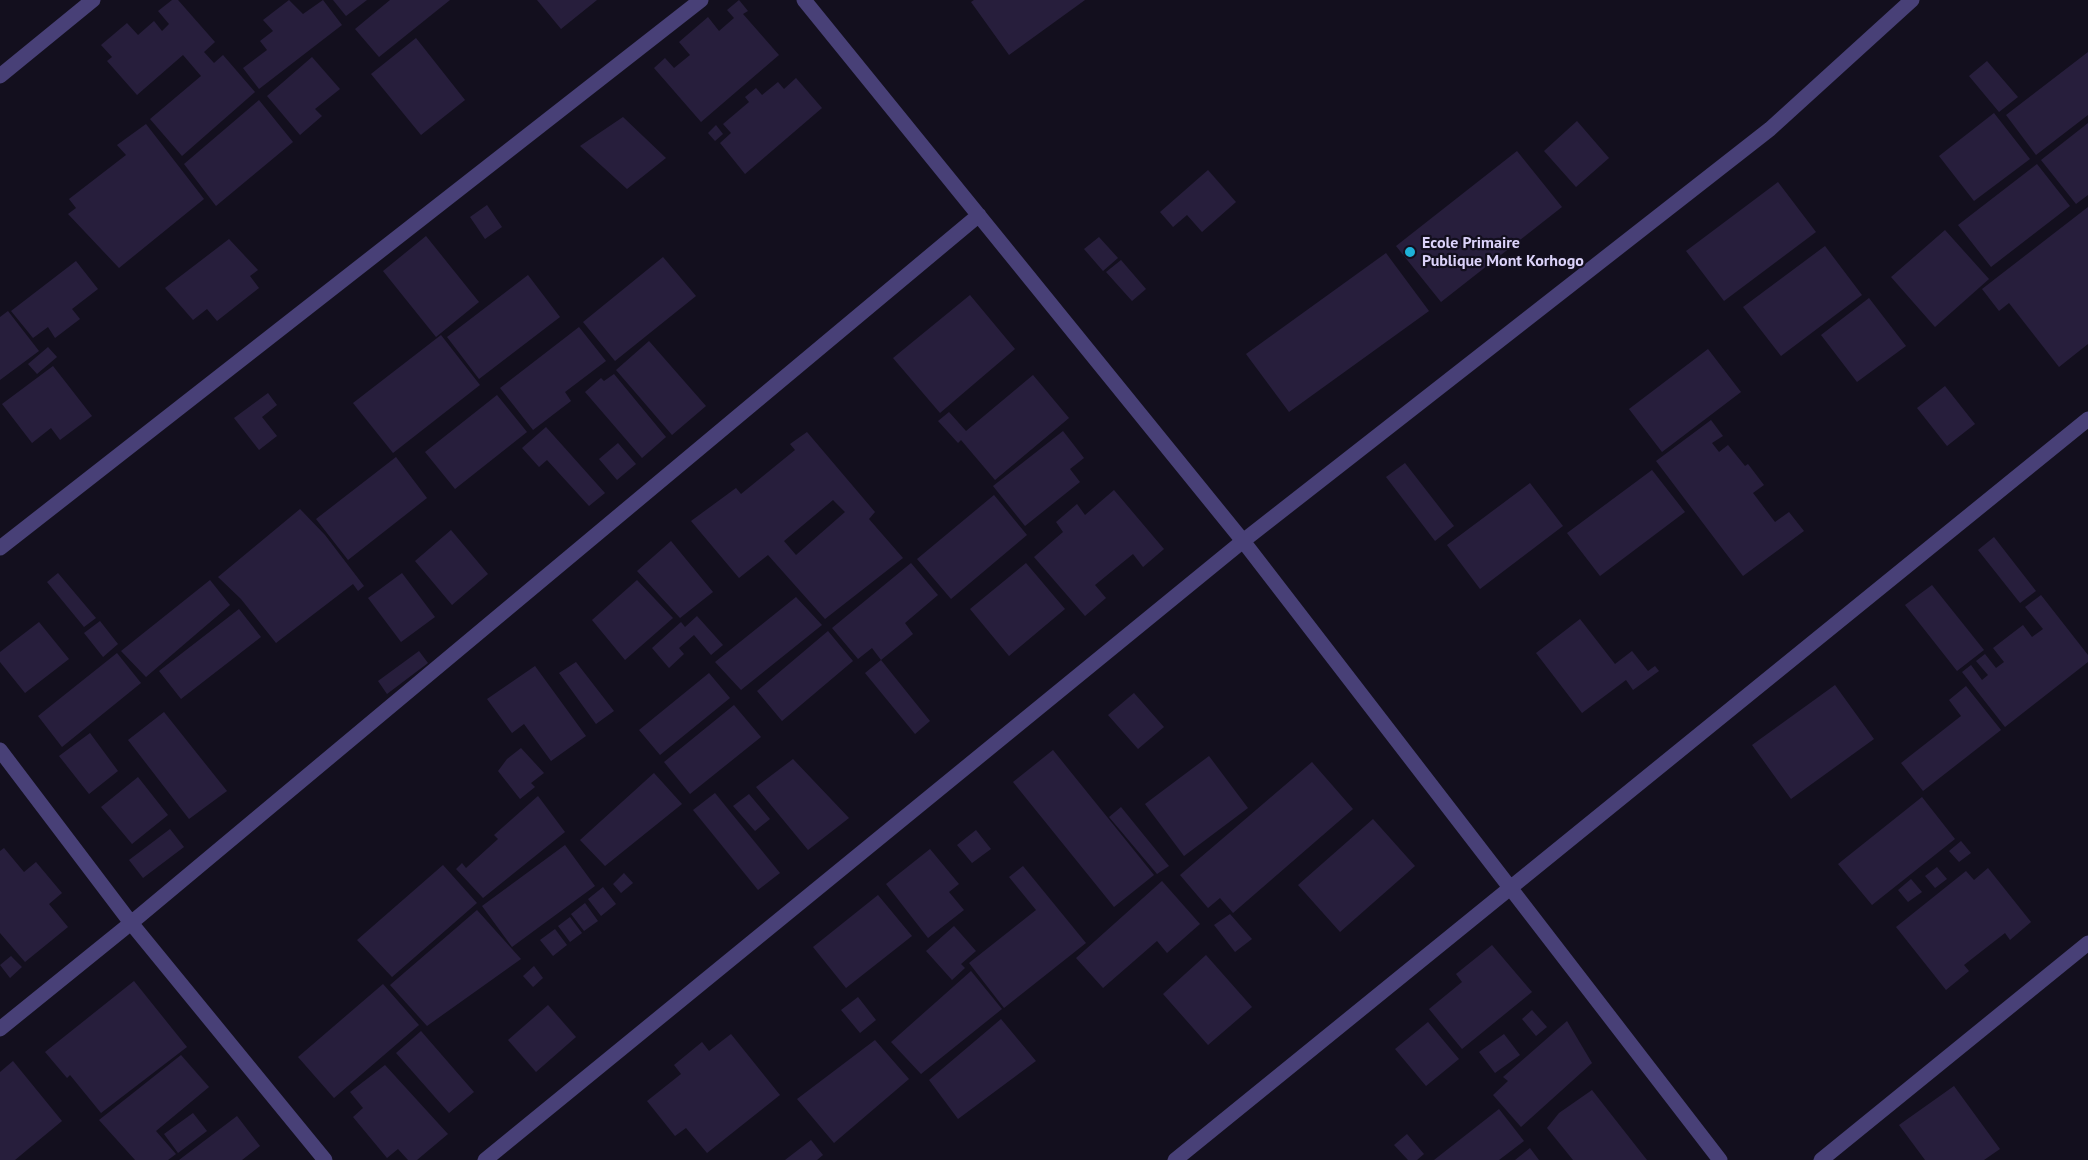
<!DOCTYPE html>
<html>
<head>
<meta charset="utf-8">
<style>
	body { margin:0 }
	canvas { display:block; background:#130f1e }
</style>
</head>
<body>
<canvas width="2088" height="1160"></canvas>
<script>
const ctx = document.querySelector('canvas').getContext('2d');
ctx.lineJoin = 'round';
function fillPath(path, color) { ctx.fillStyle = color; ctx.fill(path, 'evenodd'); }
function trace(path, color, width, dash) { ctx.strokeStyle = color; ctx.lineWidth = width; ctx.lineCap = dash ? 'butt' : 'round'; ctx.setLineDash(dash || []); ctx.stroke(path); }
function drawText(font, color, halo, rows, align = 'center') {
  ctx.font = font + ' "PT Sans",sans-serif'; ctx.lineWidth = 4.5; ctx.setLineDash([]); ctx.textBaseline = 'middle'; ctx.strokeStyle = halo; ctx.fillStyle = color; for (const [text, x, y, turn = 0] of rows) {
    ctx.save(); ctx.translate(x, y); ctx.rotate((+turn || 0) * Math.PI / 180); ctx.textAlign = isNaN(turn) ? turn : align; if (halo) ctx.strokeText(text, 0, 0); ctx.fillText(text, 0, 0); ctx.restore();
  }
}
const building = new Path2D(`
	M172,0H178L215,42L204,52L214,63L223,55L255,92L182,156L150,119L201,76L183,55L137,95L107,61L112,57L101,45L127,23L138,35L154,21L162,31L169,24L158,11Z
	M289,0L303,14L323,0L342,25L259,89L243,68L267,50L260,41L273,31L263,20Z
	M333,0H367L346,16Z
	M390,0H450L379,57L355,29Z
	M537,0H597L561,29Z
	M739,0L748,11L743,14L779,55L701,122L654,68L665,58L674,68L690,55L679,42L708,17L719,31L734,18L727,10Z
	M974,0H1085L1009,55L971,2Z
	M416,38L465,100L421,135L371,74Z
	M2088,52V115L2036,155L2006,115Z
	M312,57L340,89L315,109L322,116L300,135L267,96Z
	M1987,61L2018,97L1999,112L1969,76Z
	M796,78L822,108L745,174L720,143L731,133L723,124L749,102L745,97L756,88L762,95L778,82L784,89Z
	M259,100L293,142L216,206L184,164Z
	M1994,113L2030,159L1974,201L1939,156Z
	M623,117L666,158L627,189L580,146Z
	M1577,121L1609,158L1576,187L1544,151Z
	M2088,123V195L2076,204L2041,160Z
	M146,124L204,199L119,268L68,214L76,208L69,199L126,155L117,145Z
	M716,125L723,134L715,141L708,133Z
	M1517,151L1562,207L1441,302L1396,246Z
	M2037,164L2070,206L1991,267L1958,225Z
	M1208,170L1236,202L1202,232L1187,215L1173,227L1160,212Z
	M1778,182L1816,232L1724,301L1686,251Z
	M487,205L502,227L485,239L470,217Z
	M2088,207V344L2059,367L2009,303L1999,311L1982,289Z
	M1945,230L1989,279L1935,327L1891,277Z
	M426,236L479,302L436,337L383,271Z
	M1099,237L1118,258L1103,271L1084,249Z
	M229,239L258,270L250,276L259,288L217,321L207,309L193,320L165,288Z
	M1825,246L1862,295L1781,356L1743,307Z
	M1386,253L1429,311L1289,412L1246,354Z
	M663,257L696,296L615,361L583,322Z
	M1121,260L1146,289L1132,301L1106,272Z
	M76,261L98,289L72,309L80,319L55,338L48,327L33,338L11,311Z
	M528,275L560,317L479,379L447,337Z
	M970,295L1015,349L940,413L893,358Z
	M1869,298L1906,346L1857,382L1821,335Z
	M8,311L39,351L0,380V317Z
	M579,327L606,361L565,392L571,401L533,430L500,388Z
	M441,335L480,385L393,453L353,403Z
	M649,341L706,406L672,435L616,370Z
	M48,347L57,357L37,374L28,364Z
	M1708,349L1741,392L1662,452L1629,409Z
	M53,366L92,416L60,440L51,428L32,443L2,404Z
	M614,374L666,437L642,458L585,392L601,378L604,381Z
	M1033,375L1069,418L995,480L961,440L958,443L938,421L949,412L966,431Z
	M1945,386L1975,424L1947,446L1917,408Z
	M268,393L277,405L262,417L277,436L259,450L234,418Z
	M497,395L527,432L455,489L425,452Z
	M1711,420L1723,436L1712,443L1719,452L1728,445L1745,466L1748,464L1764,485L1753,493L1775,522L1789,512L1804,531L1743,576L1656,461Z
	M546,427L605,493L589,506L547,460L539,467L522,448Z
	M1063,431L1084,458L1070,469L1080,482L1025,526L993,486Z
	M807,432L875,512L869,519L903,558L825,619L768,555L739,578L691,521L736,488L741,494L795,450L790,444ZM833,500L845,512L796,555L784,541Z
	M618,443L636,464L617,480L599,459Z
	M396,457L427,498L348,560L316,519Z
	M1405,463L1454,526L1435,541L1386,477Z
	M1652,470L1685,512L1600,576L1567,533Z
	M1530,483L1563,526L1480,589L1447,545Z
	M1114,490L1164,549L1143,567L1133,554L1095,585L1106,598L1085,616L1034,557L1063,532L1056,522L1077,504L1085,515Z
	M994,495L1027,535L951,599L917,559Z
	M300,509L325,535L364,586L358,591L353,584L276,643L241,599L218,577Z
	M451,530L488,574L452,605L415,561Z
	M1994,537L2036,591L2020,603L1978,550Z
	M671,541L713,592L680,618L637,571Z
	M911,563L938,595L905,623L913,634L881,660L872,648L858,659L832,628Z
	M1026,563L1065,609L1009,656L970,609Z
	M58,573L96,618L84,627L47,582Z
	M402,573L435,617L401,642L368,598Z
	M210,580L230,605L146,677L121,651Z
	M637,580L673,618L625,660L592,620Z
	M1932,585L1984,650L1957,671L1905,605Z
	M2041,595L2088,655V662L2005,727L1962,672L1971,665L1982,680L1988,675L1976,661L1985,654L1996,668L2004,662L1993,648L2023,625L2032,637L2043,629L2025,607Z
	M796,597L822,625L741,690L715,662Z
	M239,609L261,637L181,699L159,671Z
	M697,616L723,645L711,655L694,635L679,648L684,654L669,668L652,648L681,622L685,627Z
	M1580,619L1615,664L1632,651L1648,671L1655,666L1659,671L1633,690L1626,680L1582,713L1536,653Z
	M100,621L118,644L103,657L84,633Z
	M39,622L69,659L25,693L0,662V652Z
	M828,631L853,661L782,721L757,691Z
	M419,651L428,663L387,694L378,681Z
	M117,653L141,683L62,747L38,716Z
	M881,660L930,721L915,734L865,673Z
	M576,662L614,711L596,724L559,673Z
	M535,666L586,736L551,761L524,724L512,733L487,699Z
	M709,673L730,698L660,755L639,730Z
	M1835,685L1874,739L1791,799L1752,745Z
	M1966,686L2001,730L1923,791L1901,763L1961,716L1949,700Z
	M1134,693L1164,727L1138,749L1108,715Z
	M734,705L761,737L690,794L664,762Z
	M164,712L227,791L189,819L128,740Z
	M90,733L118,771L89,794L59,756Z
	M521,748L544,773L531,783L535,787L520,799L498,771L507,759Z
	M1053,750L1154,875L1114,907L1013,782Z
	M1209,756L1248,808L1184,856L1145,804Z
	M793,759L849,818L808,850L756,787Z
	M1312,762L1353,809L1233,913L1220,898L1208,908L1180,875Z
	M654,773L682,804L605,866L580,840Z
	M138,777L168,815L132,844L101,807Z
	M715,793L780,873L758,890L693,810Z
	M749,794L770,819L755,831L733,806Z
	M538,796L565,832L483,898L456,869L462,863L466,868L498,839L494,835Z
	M1922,797L1955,839L1872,905L1838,864Z
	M1121,807L1169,866L1157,874L1109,817Z
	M1373,819L1415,866L1340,932L1298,885Z
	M170,829L184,847L143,878L129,860Z
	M976,830L991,849L972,863L957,845Z
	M1961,841L1971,853L1959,862L1949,851Z
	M565,845L595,886L512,947L482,906Z
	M4,848L24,872L36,862L62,893L49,904L68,927L25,962L0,933V851Z
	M930,849L959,884L949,892L964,910L928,938L886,884Z
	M443,865L477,903L392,977L357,940Z
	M1023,866L1086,943L1004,1008L969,963L1036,910L1009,877Z
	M1937,867L1947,879L1935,888L1925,876Z
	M1988,868L2031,922L2010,940L2005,933L1964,965L1969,971L1946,990L1896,927L1966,871L1974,880Z
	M624,873L633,883L621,893L613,884Z
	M1911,879L1922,892L1908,902L1898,890Z
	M1162,881L1200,924L1167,953L1157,941L1103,988L1076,958Z
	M603,887L616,904L601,916L588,899Z
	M878,895L912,936L846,988L813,947Z
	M585,903L598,921L584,931L571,914Z
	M477,910L521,959L427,1026L390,985Z
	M1230,914L1252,939L1235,952L1214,925Z
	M570,917L582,933L570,942L558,926Z
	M954,926L976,951L961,964L965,968L952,980L926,951Z
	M555,929L567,945L553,956L540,940Z
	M1492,945L1532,992L1462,1049L1429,1009L1462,982L1456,974Z
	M1206,955L1252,1007L1208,1045L1163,994Z
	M11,956L22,967L10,978L0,965Z
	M534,966L543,978L533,987L523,976Z
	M971,971L1002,1009L921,1074L891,1042Z
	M134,981L187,1047L101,1113L70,1075L67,1078L45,1052Z
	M383,984L419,1025L334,1098L298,1057Z
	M858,997L876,1020L860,1033L841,1010Z
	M548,1005L576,1037L536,1072L508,1040Z
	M1532,1010L1547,1027L1536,1036L1522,1019Z
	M1001,1019L1036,1061L958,1119L929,1080Z
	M1567,1021L1592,1063L1521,1127L1493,1095L1508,1081L1503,1077Z
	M1428,1022L1459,1059L1426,1086L1395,1049Z
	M421,1031L474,1092L449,1113L396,1053Z
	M731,1034L780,1095L707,1153L686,1128L675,1136L647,1101L681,1074L674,1065L702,1042L709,1051Z
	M1504,1034L1520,1055L1495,1073L1479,1052Z
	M875,1040L909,1079L834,1143L797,1099Z
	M181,1055L209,1087L156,1131L176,1154L168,1160H135L99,1120Z
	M13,1061L62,1121L15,1160H0V1072Z
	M385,1065L448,1134L417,1160H408L398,1149L387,1158L353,1117L363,1108L350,1092Z
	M1954,1086L2000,1149L1984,1160H1925L1899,1125Z
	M1592,1090L1647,1160H1573L1547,1128L1559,1113Z
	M1499,1109L1524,1141L1499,1160H1434Z
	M193,1113L207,1131L178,1153L164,1134Z
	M237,1116L260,1146L242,1160H179Z
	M1407,1134L1424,1154L1417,1160H1408L1394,1145Z
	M811,1140L823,1155L817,1160H785Z
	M1530,1148L1539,1160H1515Z`);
const minor = new Path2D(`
	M804,0L1243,541L1720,1160
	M0,76L93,0
	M0,548L701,0
	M0,750L131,923L325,1160
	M0,1029L131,923L979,215
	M485,1160L1243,541L1770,129L1912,0
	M1175,1160L2088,419
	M1821,1160L2088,943`);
const markers = [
	[1410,252,6,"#1eb2d9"]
];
const poiNames = [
	["Ecole Primaire",1422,243],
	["Publique Mont Korhogo",1422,261]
];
fillPath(building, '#271e3c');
trace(minor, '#484077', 15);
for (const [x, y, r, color] of markers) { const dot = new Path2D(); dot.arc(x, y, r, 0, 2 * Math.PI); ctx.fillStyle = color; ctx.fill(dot); trace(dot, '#130f1e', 2); }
drawText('bold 16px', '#dbd2f9', '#130f1e', poiNames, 'left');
</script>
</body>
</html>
